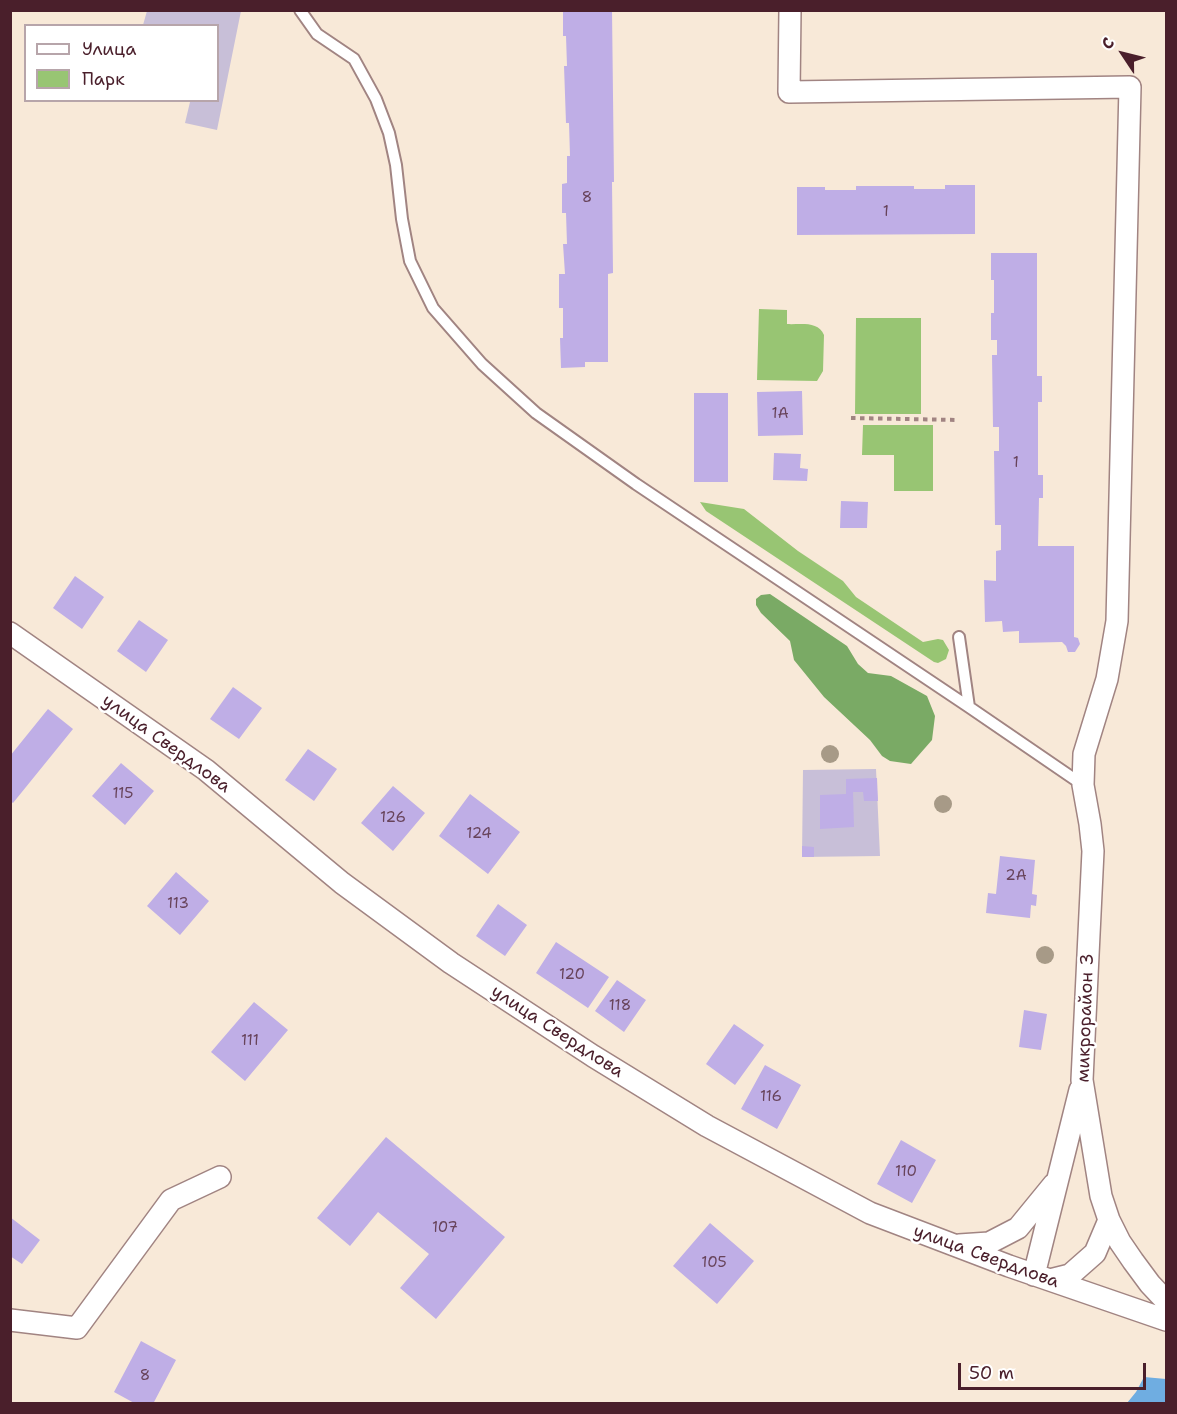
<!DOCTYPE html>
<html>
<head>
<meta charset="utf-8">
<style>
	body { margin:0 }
	#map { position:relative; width:1177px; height:1414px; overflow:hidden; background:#f8e9d8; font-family:"Shantell Sans",sans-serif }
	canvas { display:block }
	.frame { position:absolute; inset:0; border:12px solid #4a1f2b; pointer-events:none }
	.legend { position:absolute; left:24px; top:24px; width:195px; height:78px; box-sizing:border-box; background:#fff; border:2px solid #b7a5aa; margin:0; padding:8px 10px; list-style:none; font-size:18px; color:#4a1f2b }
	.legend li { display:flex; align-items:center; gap:12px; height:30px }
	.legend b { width:30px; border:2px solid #b7a5aa }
	.north { position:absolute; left:1093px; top:24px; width:60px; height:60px; -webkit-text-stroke:4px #fff; paint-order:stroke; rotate:305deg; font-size:16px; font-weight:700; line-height:24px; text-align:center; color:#4a1f2b }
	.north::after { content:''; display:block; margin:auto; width:21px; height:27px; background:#4a1f2b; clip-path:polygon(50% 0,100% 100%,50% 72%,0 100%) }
	.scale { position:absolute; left:958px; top:1363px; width:188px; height:27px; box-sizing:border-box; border:3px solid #4a1f2b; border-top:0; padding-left:8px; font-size:18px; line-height:21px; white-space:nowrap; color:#4a1f2b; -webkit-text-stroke:4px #fff; paint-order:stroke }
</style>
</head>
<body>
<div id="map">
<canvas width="1177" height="1414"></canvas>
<div class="frame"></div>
<ul class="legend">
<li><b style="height:8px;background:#fff"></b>Улица</li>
<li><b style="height:16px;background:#98c573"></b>Парк</li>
</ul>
<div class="north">С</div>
<div class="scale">50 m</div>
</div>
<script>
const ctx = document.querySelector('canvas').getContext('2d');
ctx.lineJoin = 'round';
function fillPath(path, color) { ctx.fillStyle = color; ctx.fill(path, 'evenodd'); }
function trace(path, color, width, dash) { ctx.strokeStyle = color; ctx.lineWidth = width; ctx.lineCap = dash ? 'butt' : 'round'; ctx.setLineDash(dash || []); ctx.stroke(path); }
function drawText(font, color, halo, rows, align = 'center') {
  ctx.font = font + ' "Shantell Sans",sans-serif'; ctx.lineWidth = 5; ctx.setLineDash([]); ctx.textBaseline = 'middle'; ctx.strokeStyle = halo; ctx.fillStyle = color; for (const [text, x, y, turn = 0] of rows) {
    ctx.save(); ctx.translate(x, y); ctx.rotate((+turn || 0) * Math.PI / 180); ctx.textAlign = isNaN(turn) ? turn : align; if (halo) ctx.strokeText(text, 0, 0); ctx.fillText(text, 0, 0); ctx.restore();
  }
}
const industrial = new Path2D(`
	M147,11H241L217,130L185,123L190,102L187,101L218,100V26L143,25Z
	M876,769L880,856L802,857L803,770Z`);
const green = new Path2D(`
	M759,309L787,310V324C799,325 818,320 824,335L823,371L817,381L757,380Z
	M856,318H921V414H855Z
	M863,425H933V491H894V455H862Z
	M700,502L744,509L798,551L843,581L856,597L923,642L938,639L943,640L949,650L946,659L938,663L934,662L706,511Z`);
const forest = new Path2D(`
	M770,594L847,646L858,664L868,673L891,676L927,696L935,716L932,740L911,764L890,761L882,756L870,740L824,697L794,660L790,641L761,613L756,605V599L761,595Z`);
const water = new Path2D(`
	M1144,1377L1166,1379V1403H1127L1136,1392Z`);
const building = new Path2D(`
	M563,10H612L614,182H612L613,273L608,274V362H585V367L561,368L560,338H563V308H559V274H565L563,244H567L566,213H562V184L567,183V156H570L569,123H566L564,66H567L566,36H563Z
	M945,185H975V234L797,235V187H825V190H856V186H914V189H945Z
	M991,253H1037V376H1042V402H1038V475H1043V498H1039L1038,546H1074V637L1078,638L1080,644L1075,652H1068L1066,646L1062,642L1019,643V631L1003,632L1002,621L985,622L984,580L996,581V551L1001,550V525H995L994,451H999V427H993L992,355H997V340H991V313H994V280H991Z
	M802,391L803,435L758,436L757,392Z
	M694,393H728V482H694Z
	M774,453L801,454L800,468L808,469L807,481L773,480Z
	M841,501L868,502L867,528H840Z
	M75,576L104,597L82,629L53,608Z
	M139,620L168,640L146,672L117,651Z
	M233,687L262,708L239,739L210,719Z
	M48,709L73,729L13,803L10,801V756Z
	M308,749L337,769L314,801L285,780Z
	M121,763L154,791L125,825L92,796Z
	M877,778L878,801H864L863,792H853L854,827L820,829V795L846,794V779Z
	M393,786L425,813L393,851L361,823Z
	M470,794L520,832L488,874L439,836Z
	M802,846L814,847V857H802Z
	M1000,856L1035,860L1032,894L1037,895L1036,906L1031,905L1030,918L986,913L988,893L996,894Z
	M176,872L209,901L180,935L147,906Z
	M498,904L527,925L505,956L476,936Z
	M556,942L609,977L588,1008L536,973Z
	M617,980L646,1000L624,1032L595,1011Z
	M254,1002L288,1030L245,1081L211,1052Z
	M1024,1010L1047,1014L1041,1050L1019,1047Z
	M734,1024L764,1045L735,1085L706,1064Z
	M765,1065L801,1085L777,1129L741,1109Z
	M386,1137L505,1237L436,1319L400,1288L429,1254L378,1212L350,1246L317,1218Z
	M901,1140L936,1160L912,1203L877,1184Z
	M10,1217L40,1240L22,1264L10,1256Z
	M710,1223L754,1261L717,1304L673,1266Z
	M141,1341L176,1360L153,1404H136L114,1392Z`);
const path = new Path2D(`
	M851,418L958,420`);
const lane = new Path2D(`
	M300,10L317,34L354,59L376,99L389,133L396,165L402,219L410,261L433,308L482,364L536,413L636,484L969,707L1083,785
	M959,637L969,707`);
const street = new Path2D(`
	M790,10L789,92L1130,87L1117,621L1107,679L1084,754L1083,785L1090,824L1093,851L1082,1080L1101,1196L1109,1220L1120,1242L1133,1261L1150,1284L1166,1301
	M10,633L206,770L342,883L451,963L593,1056L707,1126L870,1213L1009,1266L1166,1320
	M959,1245L989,1243L1018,1228L1054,1184
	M1034,1275L1080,1090
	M1050,1280L1070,1275L1095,1253L1109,1220
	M10,1320L77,1328L171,1200L220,1177`);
const trees = [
	[830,754],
	[943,804],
	[1045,955]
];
const numberNames = [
	["8",587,198],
	["1",886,212],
	["1А",780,414],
	["1",1016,463],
	["115",123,794],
	["126",393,818],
	["124",479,834],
	["2А",1016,876],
	["113",178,904],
	["120",572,975],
	["118",620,1006],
	["111",250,1041],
	["116",771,1097],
	["110",906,1172],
	["107",445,1228],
	["105",714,1263],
	["8",145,1376]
];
const streetNames = [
	["улица Свердлова",166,744,36],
	["микрорайон 3",1086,1018,-88],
	["улица Свердлова",557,1032,33],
	["улица Свердлова",986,1257,20]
];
fillPath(industrial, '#c8bfd8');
fillPath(green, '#98c573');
fillPath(forest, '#7aaa65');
fillPath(water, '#6fade1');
fillPath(building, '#bfaee6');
trace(lane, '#a18482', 14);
trace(street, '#a18482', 24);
trace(path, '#a18482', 4, [4.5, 4.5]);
trace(lane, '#fff', 10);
trace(street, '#fff', 21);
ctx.fillStyle = '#a79a87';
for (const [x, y] of trees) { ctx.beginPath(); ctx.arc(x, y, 9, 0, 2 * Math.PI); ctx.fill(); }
drawText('15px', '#67435a', null, numberNames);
drawText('18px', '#4a1f2b', '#fff', streetNames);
</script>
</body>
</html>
